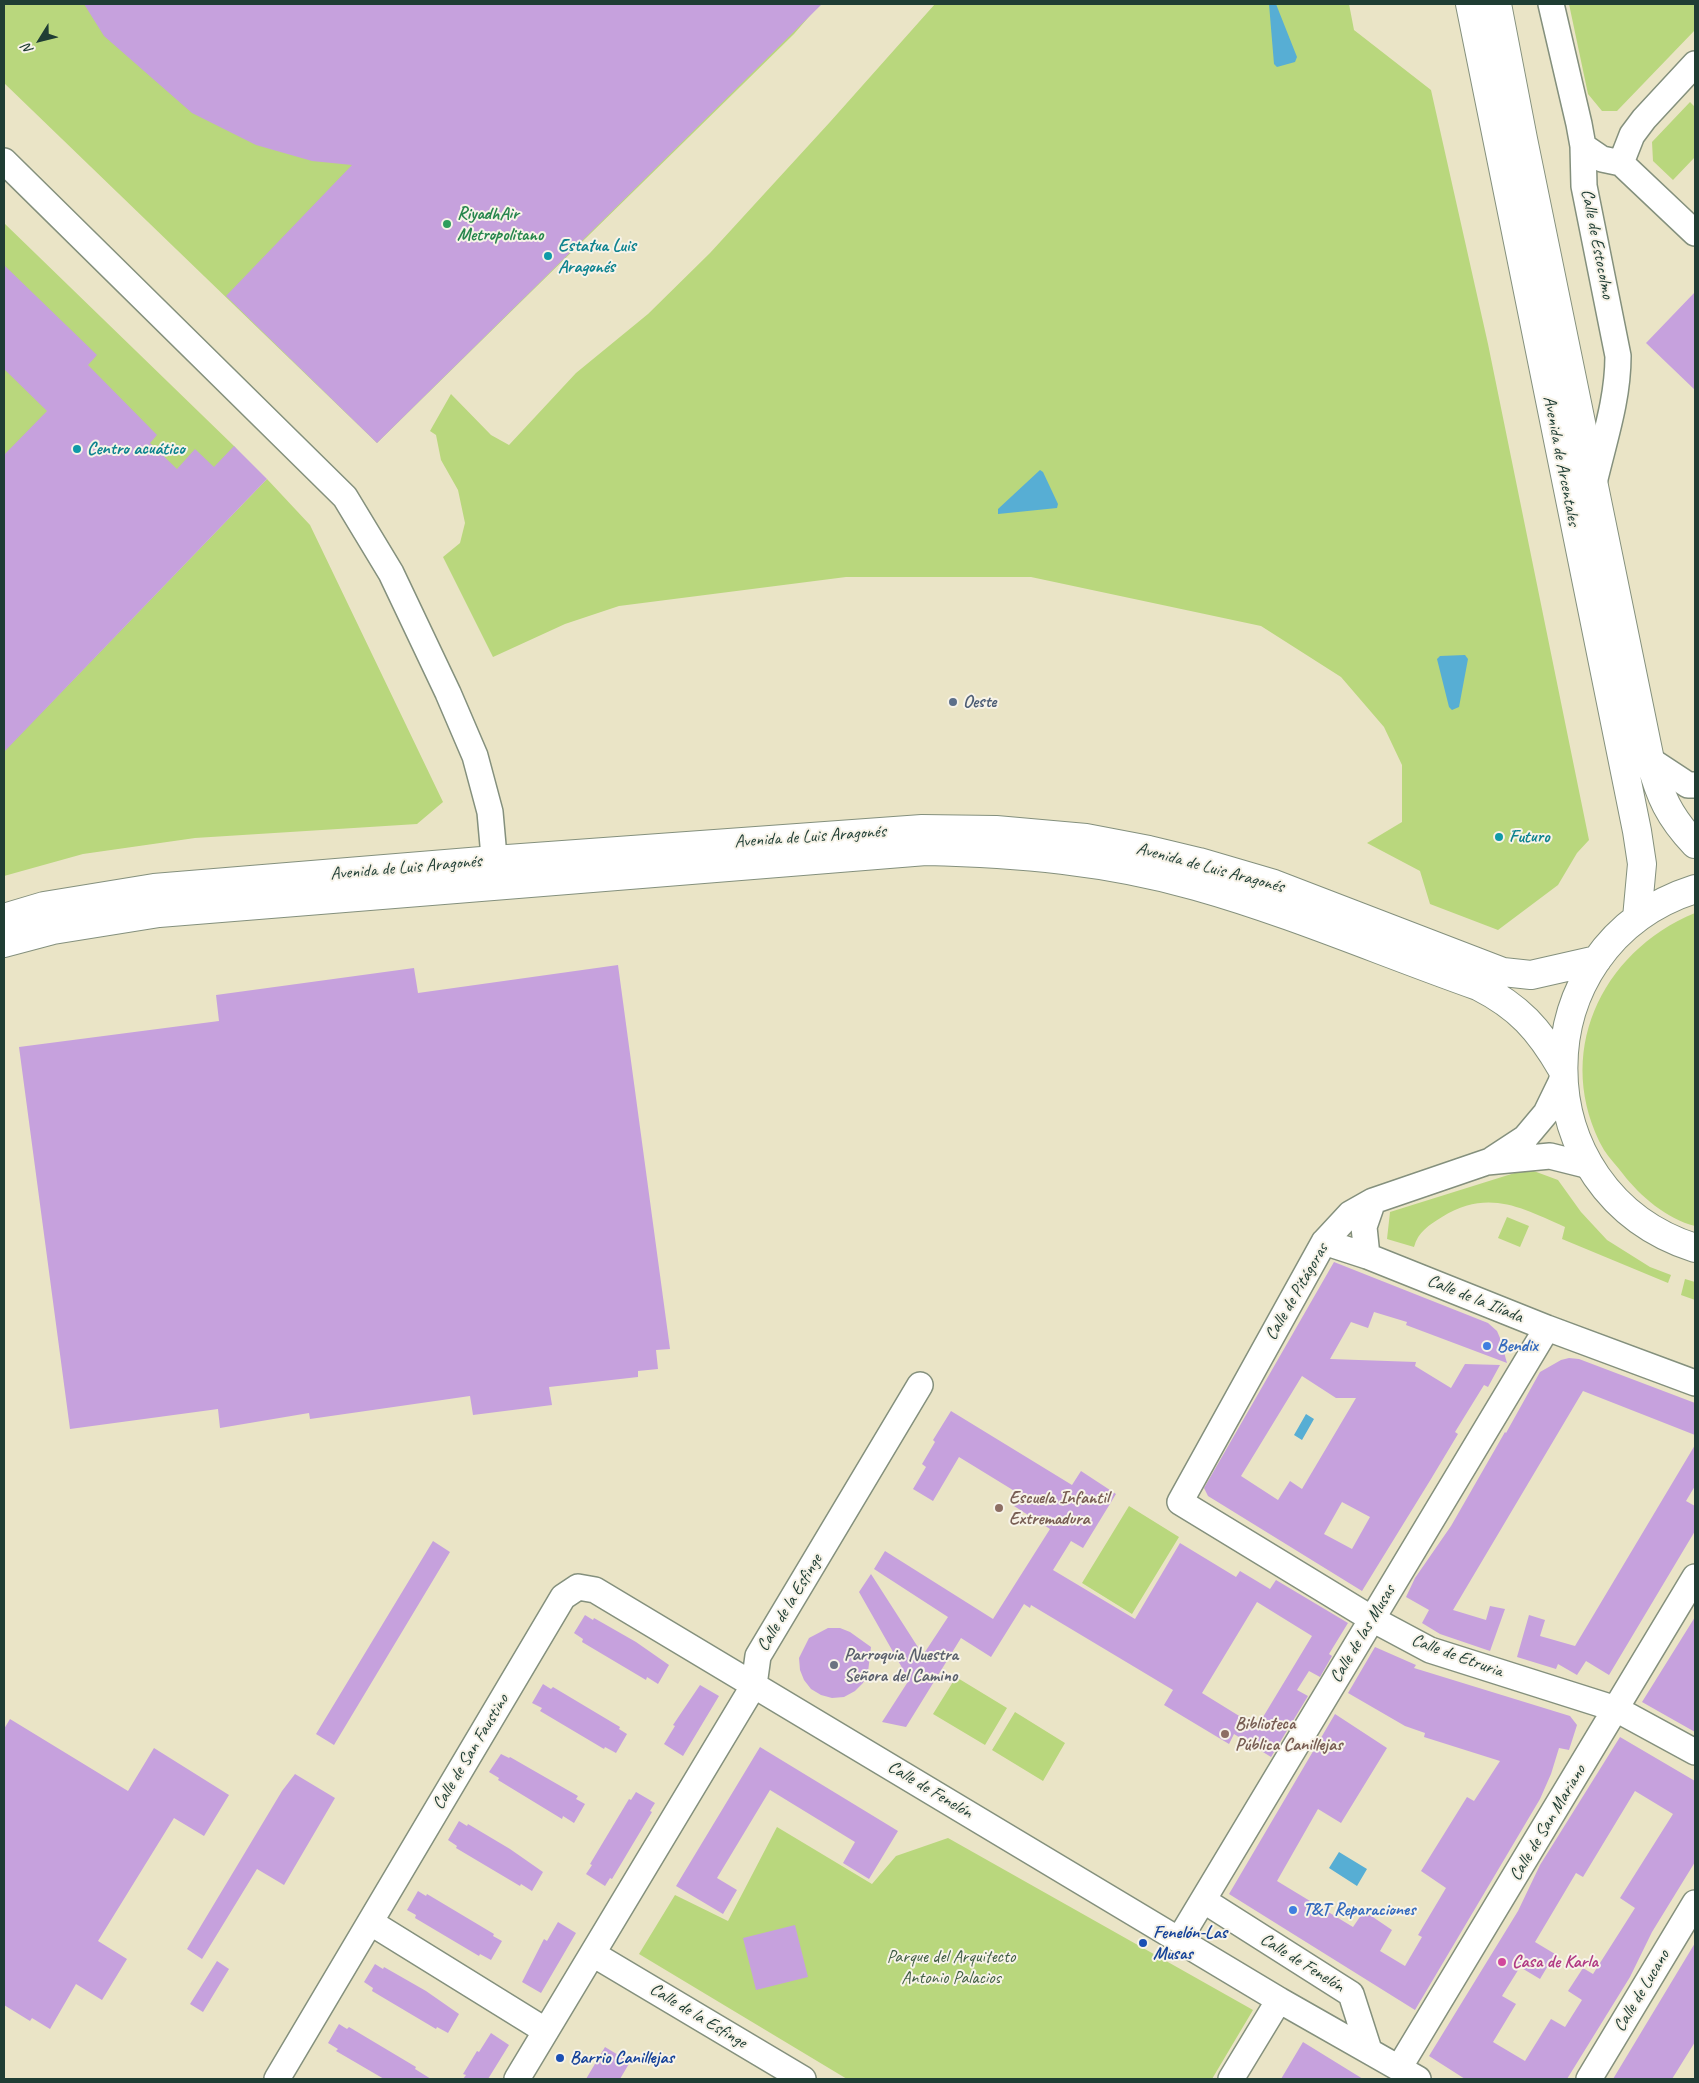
<!DOCTYPE html>
<html>
<head>
<meta charset="utf-8">
<style>
	body { margin:0 }
	#map { position:relative; width:1699px; height:2083px; overflow:hidden; background:#eae4c6; font-family:Caveat,sans-serif }
	canvas { display:block }
	.frame { position:absolute; inset:0; border:5px solid #1f3d34; pointer-events:none }
	.north { position:absolute; left:15px; top:15px; width:50px; height:50px; -webkit-text-stroke:4px #f7f3e8; paint-order:stroke; rotate:234deg; font-size:14px; font-weight:700; line-height:20px; text-align:center; color:#1f3d34 }
	.north::after { content:''; display:block; margin:auto; width:18px; height:22px; background:#1f3d34; clip-path:polygon(50% 0,100% 100%,50% 72%,0 100%) }
</style>
</head>
<body>
<div id="map">
<canvas width="1699" height="2083"></canvas>
<div class="frame"></div>
<div class="north">N</div>
</div>
<script>
const ctx = document.querySelector('canvas').getContext('2d');
ctx.lineJoin = 'round';
function fillPath(path, color) { ctx.fillStyle = color; ctx.fill(path, 'evenodd'); }
function trace(path, color, width, dash) { ctx.strokeStyle = color; ctx.lineWidth = width; ctx.lineCap = dash ? 'butt' : 'round'; ctx.setLineDash(dash || []); ctx.stroke(path); }
function drawText(font, color, halo, rows, align = 'center') {
  ctx.font = font + ' Caveat,sans-serif'; ctx.lineWidth = 4; ctx.setLineDash([]); ctx.textBaseline = 'middle'; ctx.strokeStyle = halo; ctx.fillStyle = color; for (const [text, x, y, turn = 0] of rows) {
    ctx.save(); ctx.translate(x, y); ctx.rotate((+turn || 0) * Math.PI / 180); ctx.textAlign = isNaN(turn) ? turn : align; if (halo) ctx.strokeText(text, 0, 0); ctx.fillText(text, 0, 0); ctx.restore();
  }
}
const green = new Path2D(`
	M4,4H820L794,34L377,443L4,83Z
	M935,4H1349L1354,30L1431,90L1488,344L1589,840L1577,853L1558,885L1498,930L1430,904L1420,871L1367,843L1402,822V765L1384,727L1341,677L1261,626L1031,577H846L619,606L565,624L493,657L443,557L460,543L465,523L458,490L441,460L436,435L430,431L451,394L491,435L509,445L576,373L648,314L710,253L830,122Z
	M1569,4H1695V30L1617,111H1602L1588,94Z
	M1690,102L1695,107V157L1673,180L1653,161L1652,142Z
	M4,223L234,446L263,480L39,715L267,479L310,525L443,802L417,824L195,838L83,854L4,876Z
	M1695,913V1226C1667,1219 1640,1196 1623,1174C1617,1166 1609,1158 1604,1150C1552,1056 1600,952 1695,913Z
	M1531,1170L1558,1180L1581,1212L1607,1240L1650,1267L1671,1275L1668,1283L1562,1239L1565,1227C1520,1207 1488,1189 1442,1217C1429,1225 1418,1232 1414,1247L1387,1239L1390,1212L1521,1171Z
	M1507,1217L1529,1226L1520,1247L1498,1238Z
	M1685,1279L1695,1282V1300L1681,1295Z
	M1129,1506L1179,1537L1132,1614L1082,1583Z
	M956,1677L1007,1708L985,1745L933,1714Z
	M1015,1712L1065,1743L1043,1781L992,1750Z
	M777,1827L872,1884L896,1856L948,1838L1253,2010L1212,2079H847L639,1954L675,1895L728,1921Z`);
const water = new Path2D(`
	M1269,4H1276L1297,57L1295,62L1277,67L1274,64Z
	M1040,470L1043,472L1058,504L1057,508L998,514V509Z
	M1465,655L1468,659L1459,707L1452,710L1449,707L1437,659L1440,656Z
	M1306,1414L1314,1419L1302,1440L1294,1435Z
	M1339,1852L1367,1869L1357,1886L1329,1868Z`);
const building = new Path2D(`
	M84,4H822L377,443L226,296L352,165L312,161L256,145L192,113L104,36Z
	M4,265L97,355L88,365L157,435L150,443L177,469L195,449L214,467L234,446L267,479L4,752V455L47,411L4,369Z
	M1695,292V390L1646,343Z
	M618,965L670,1349L656,1350L658,1369L638,1371V1377L549,1387L552,1405L473,1415L470,1396L310,1419L309,1413L220,1428L218,1409L70,1429L19,1047L219,1021L216,995L414,968L418,993Z
	M1334,1262L1488,1323L1497,1331L1500,1338L1507,1363L1406,1325L1407,1322L1374,1312L1368,1328L1351,1322L1330,1359L1416,1362L1415,1366L1451,1388L1465,1364L1500,1365L1488,1387L1484,1385L1455,1432L1458,1434L1431,1479L1362,1591L1208,1496L1204,1488ZM1302,1376L1336,1398H1356L1302,1489L1290,1481L1278,1500L1241,1476ZM1342,1502L1370,1517L1352,1549L1324,1534Z
	M1569,1358L1579,1359L1695,1403V1435L1583,1391L1453,1610L1486,1620L1490,1606L1505,1609L1490,1651L1440,1634L1422,1623L1429,1610L1406,1597L1415,1578L1451,1526L1505,1432L1506,1433L1540,1372L1561,1360Z
	M951,1411L1072,1485L1081,1471L1116,1494L1083,1548L1071,1541L1053,1570L1135,1619L1180,1543L1236,1577L1240,1571L1270,1589L1276,1580L1348,1623L1329,1654L1332,1656L1320,1677L1309,1671L1297,1690L1308,1696L1271,1757L1234,1734L1229,1744L1164,1705L1173,1690L1031,1605L1030,1608L1024,1604L991,1657L961,1638L906,1727L882,1722L909,1680L859,1592L871,1574L923,1655L948,1617L874,1569L885,1551L993,1619L1050,1529L1014,1506L1021,1495L959,1457L933,1501L913,1489L926,1467L922,1464L935,1442L933,1440ZM1257,1602L1312,1636L1257,1727L1202,1693Z
	M1695,1445V1486L1686,1501L1695,1506V1531L1609,1675L1586,1661L1577,1675L1558,1664L1556,1669L1517,1657L1529,1615L1545,1620L1540,1636L1575,1646Z
	M433,1541L450,1552L334,1745L316,1734Z
	M585,1615L593,1620L594,1618L636,1642L669,1665L658,1684L647,1677L646,1680L582,1642L583,1639L574,1633Z
	M1695,1617V1732L1642,1702Z
	M828,1628H840L850,1632L871,1647L868,1672L863,1683L855,1691L844,1697L832,1698L821,1695L811,1689L804,1680L800,1670L799,1658L809,1638Z
	M1375,1647L1416,1665L1414,1668L1570,1716L1577,1725L1569,1750L1559,1748L1551,1774L1540,1799L1415,2010L1229,1894L1335,1714L1387,1748L1341,1823L1318,1809L1277,1881L1353,1927L1364,1911L1392,1930L1380,1951L1405,1966L1422,1937L1418,1935L1446,1888L1421,1871L1467,1797L1474,1801L1500,1761L1424,1737L1425,1733L1405,1726L1348,1693Z
	M543,1684L551,1689L553,1687L620,1727L619,1729L627,1734L616,1753L605,1747L604,1749L540,1711L542,1708L532,1703Z
	M700,1685L719,1696L683,1756L664,1744L675,1726L673,1725Z
	M10,1719L128,1791L154,1748L229,1795L204,1836L174,1818L98,1941L127,1959L102,2000L76,1984L50,2029L32,2018L30,2021L4,2005V1729Z
	M1620,1737L1695,1781V1862L1652,1932L1630,1977L1567,2079H1465L1429,2056L1518,1911L1540,1865ZM1635,1791L1673,1814L1620,1898L1635,1908L1593,1974L1583,1968L1568,1991L1582,2000L1565,2027L1551,2019L1525,2061L1493,2042L1516,2004L1502,1996L1520,1967L1540,1979L1555,1954L1535,1942L1576,1873L1583,1877Z
	M760,1747L898,1831L869,1879L843,1863L855,1842L770,1790L717,1878L737,1890L723,1914L676,1886Z
	M501,1754L509,1758L510,1757L578,1796L576,1799L585,1804L574,1823L563,1816L562,1819L498,1780L499,1778L489,1772Z
	M295,1774L335,1798L284,1885L257,1869L202,1959L187,1949L282,1791Z
	M636,1792L655,1803L650,1811L652,1812L612,1879L610,1878L605,1886L586,1874L592,1865L590,1864L629,1799L631,1800Z
	M459,1821L467,1826L468,1824L510,1849L543,1872L532,1891L521,1884L520,1886L456,1848L457,1846L448,1840Z
	M418,1891L426,1896L427,1894L494,1934L493,1936L502,1941L491,1960L480,1954L479,1956L415,1918L416,1915L407,1910Z
	M558,1922L576,1933L541,1993L522,1982L544,1939L547,1941Z
	M795,1925L808,1977L756,1990L743,1938Z
	M1695,1943V2042L1672,2079H1613Z
	M217,1961L229,1969L203,2012L190,2004Z
	M375,1964L383,1969L384,1967L426,1991L459,2014L448,2033L437,2027L436,2029L372,1991L373,1988L364,1982Z
	M339,2024L347,2029L349,2027L416,2067L415,2069L431,2079H384L336,2051L338,2049L328,2043Z
	M491,2033L509,2045L488,2079H463L466,2075L463,2074L477,2051L479,2052Z
	M1303,2042L1363,2079H1281Z
	M605,2047L630,2062L620,2079H586Z`);
const minor = new Path2D(`
	M1551,4L1579,124L1583,146L1584,186L1618,356C1618,400 1604,440 1594,483
	M1583,146L1602,159L1621,163L1695,233
	M4,161L345,497L391,573L448,693L475,756L490,812L496,879
	M1621,163L1632,135L1644,119L1695,64
	M1650,760L1688,785H1695
	M1493,1159L1525,1138L1546,1113L1563,1078
	M1590,1166L1550,1156L1487,1162L1373,1201L1350,1214L1324,1242L1180,1502L1372,1619L1430,1650L1616,1709L1695,1752
	M1324,1242L1367,1256L1547,1328L1695,1383
	M1367,1256L1364,1227L1373,1201
	M1203,1900L1351,1994L1369,2050
	M370,1922L546,2031
	M1179,1940L1547,1328
	M593,1954L803,2079
	M1399,2068L1695,1577
	M277,2079L563,1597L578,1587L595,1590L1279,2000L1418,2079
	M517,2079L754,1685L758,1656L920,1385
	M1231,2079L1279,2000
	M1589,2079L1695,1903`);
const major = new Path2D(`
	M1470,4L1637,831L1642,864L1637,918
	M1497,4L1523,139L1650,760C1660,796 1669,817 1695,844
	M1695,889C1519,945 1520,1192 1695,1248
	M4,918L44,906L154,888L494,860L922,829L996,830L1086,838L1149,850L1199,862L1274,884L1503,972L1531,975L1597,960
	M4,943L53,930L159,913L926,851C1017,853 1108,861 1196,886C1292,913 1384,953 1478,986C1519,1007 1539,1029 1562,1069`);
const markers = [
	[447,224,5,"#2e9e5b"],
	[548,256,5,"#0f9aa8"],
	[77,449,5,"#0f9aa8"],
	[953,702,5,"#5c6f8a"],
	[1499,837,5,"#0f9aa8"],
	[1487,1346,5,"#3f7fe0"],
	[999,1508,5,"#8d6e63"],
	[834,1665,5,"#6b7280"],
	[1225,1734,5,"#8d6e63"],
	[1293,1910,5,"#3f7fe0"],
	[1143,1943,5,"#1a4fb4"],
	[1502,1962,5,"#d1479c"],
	[560,2058,5,"#1a4fb4"]
];
const leisureNames = [
	["RiyadhAir",457,214],
	["Metropolitano",457,235]
];
const streetNames = [
	["Calle de Estocolmo",1597,244,79],
	["Avenida de Arcentales",1561,461,79],
	["Avenida de Luis Aragonés",810,837,-4],
	["Avenida de Luis Aragonés",406,868,-5],
	["Avenida de Luis Aragonés",1210,868,15],
	["Calle de Pitágoras",1297,1292,-60],
	["Calle de la Ilíada",1475,1299,22],
	["Calle de la Esfinge",790,1603,-59],
	["Calle de las Musas",1363,1634,-59],
	["Calle de Etruria",1457,1656,20],
	["Calle de San Faustino",471,1752,-59],
	["Calle de Fenelón",930,1790,31],
	["Calle de San Mariano",1548,1823,-59],
	["Calle de Fenelón",1302,1963,32],
	["Calle de Lucano",1642,1991,-59],
	["Calle de la Esfinge",698,2016,31]
];
const cultureNames = [
	["Estatua Luis",558,246],
	["Aragonés",558,267],
	["Centro acuático",87,449],
	["Futuro",1509,837]
];
const serviceNames = [
	["Oeste",963,702]
];
const shopNames = [
	["Bendix",1497,1346],
	["T&T Reparaciones",1303,1910]
];
const educationNames = [
	["Escuela Infantil",1009,1498],
	["Extremadura",1009,1519],
	["Biblioteca",1235,1724],
	["Pública Canillejas",1235,1745]
];
const worshipNames = [
	["Parroquia Nuestra",844,1655],
	["Señora del Camino",844,1676]
];
const transitNames = [
	["Fenelón-Las",1153,1933],
	["Musas",1153,1954],
	["Barrio Canillejas",570,2058]
];
const parkNames = [
	["Parque del Arquitecto",951,1957],
	["Antonio Palacios",951,1978]
];
const hotelNames = [
	["Casa de Karla",1512,1962]
];
fillPath(green, '#b9d77d');
fillPath(water, '#57aed4');
fillPath(building, '#c6a1dd');
trace(minor, '#84907d', 28);
trace(major, '#84907d', 30);
trace(minor, '#fff', 25);
trace(major, '#fff', 28);
for (const [x, y, r, color] of markers) { const dot = new Path2D(); dot.arc(x, y, r, 0, 2 * Math.PI); ctx.fillStyle = color; ctx.fill(dot); trace(dot, '#f7f3e8', 2); }
drawText('bold 18px', '#27864d', '#f7f3e8', leisureNames, 'left');
drawText('18px', '#1f3d34', '#f7f3e8', streetNames);
drawText('bold 18px', '#0d838f', '#f7f3e8', cultureNames, 'left');
drawText('bold 18px', '#4e5e75', '#f7f3e8', serviceNames, 'left');
drawText('bold 18px', '#366cbe', '#f7f3e8', shopNames, 'left');
drawText('bold 18px', '#785e54', '#f7f3e8', educationNames, 'left');
drawText('bold 18px', '#5b616d', '#f7f3e8', worshipNames, 'left');
drawText('bold 18px', '#164399', '#f7f3e8', transitNames, 'left');
drawText('18px', '#3e5c43', '#f7f3e8', parkNames);
drawText('bold 18px', '#b23c85', '#f7f3e8', hotelNames, 'left');
</script>
</body>
</html>
